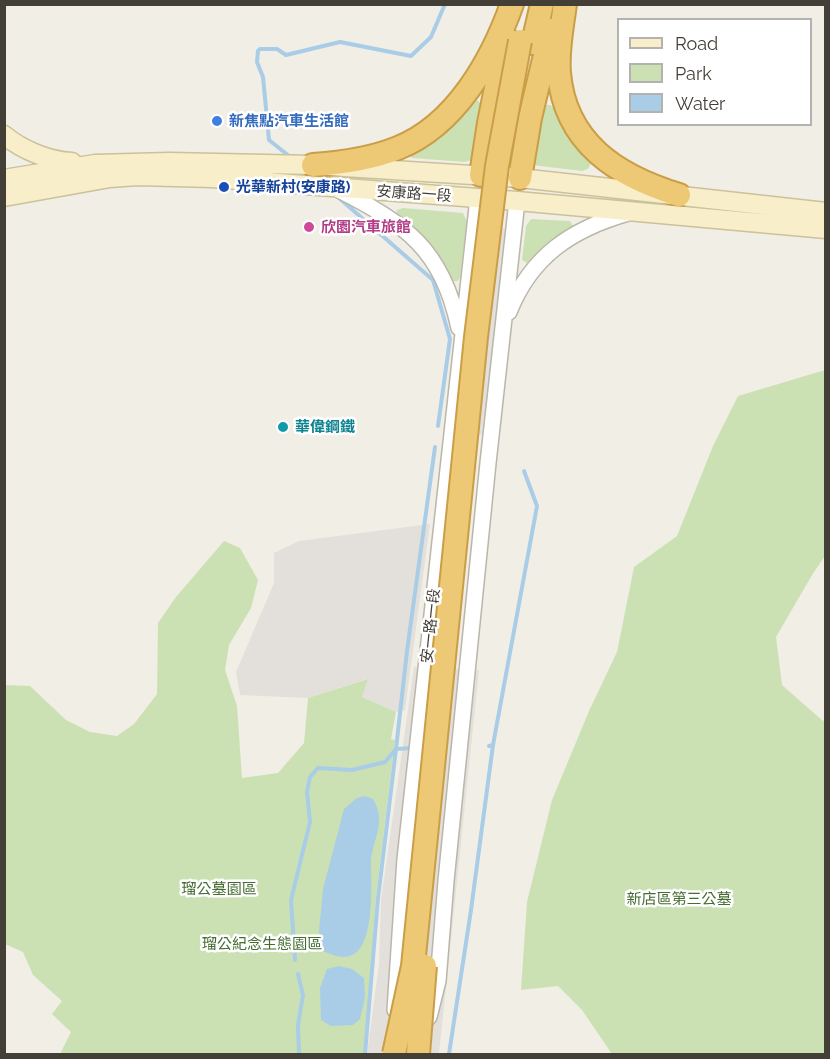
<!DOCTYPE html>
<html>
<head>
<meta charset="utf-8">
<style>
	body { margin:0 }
	#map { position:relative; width:830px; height:1059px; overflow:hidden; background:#f1eee6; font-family:Raleway,sans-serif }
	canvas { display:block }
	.frame { position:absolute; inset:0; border:6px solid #433e36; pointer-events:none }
	.legend { position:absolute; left:617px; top:18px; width:195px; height:108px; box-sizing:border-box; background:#fff; border:2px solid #b4b2af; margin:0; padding:8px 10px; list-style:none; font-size:18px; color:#433e36 }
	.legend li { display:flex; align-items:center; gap:12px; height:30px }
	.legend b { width:30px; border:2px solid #b4b2af }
</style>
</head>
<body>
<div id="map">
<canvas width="830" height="1059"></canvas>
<div class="frame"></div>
<ul class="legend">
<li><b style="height:8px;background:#f8eec9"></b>Road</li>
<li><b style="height:16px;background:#cbe1b3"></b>Park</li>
<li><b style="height:16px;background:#a9cce7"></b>Water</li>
</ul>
</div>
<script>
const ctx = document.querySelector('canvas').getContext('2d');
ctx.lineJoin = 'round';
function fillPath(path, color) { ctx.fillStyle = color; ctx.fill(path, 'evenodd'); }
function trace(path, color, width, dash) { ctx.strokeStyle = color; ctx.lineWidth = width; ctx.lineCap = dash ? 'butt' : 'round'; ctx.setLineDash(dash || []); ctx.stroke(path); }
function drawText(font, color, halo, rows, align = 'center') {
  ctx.font = font + ' Raleway,"Noto Sans TC",sans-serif'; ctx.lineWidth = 5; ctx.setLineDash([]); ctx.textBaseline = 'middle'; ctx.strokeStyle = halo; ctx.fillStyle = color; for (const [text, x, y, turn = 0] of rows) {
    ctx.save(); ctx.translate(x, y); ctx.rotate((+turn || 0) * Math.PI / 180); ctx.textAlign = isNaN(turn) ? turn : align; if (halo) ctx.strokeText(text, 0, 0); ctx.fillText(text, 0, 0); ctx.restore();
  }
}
const industrial = new Path2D(`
	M430,524L405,710L396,712L362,697L367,679L308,698L240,695L236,672L274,583V553L299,541Z
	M414,667L479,670L439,1054H367L379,964L381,900Z`);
const green = new Path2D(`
	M476,99L482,104L474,159L465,162L412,158L410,156V153L472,100Z
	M544,105H550L555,108L566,131L589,157L591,163L588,169L582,171L532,165L536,125Z
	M403,208L463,213L467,222L460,278L458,281H451L434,249L396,213L397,210Z
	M531,219L570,221L573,226L544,247L527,263L522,260L526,226Z
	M825,370V556L812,575L776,637L782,685L823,721L825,719V1054H612L582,1010L558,986L521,990L527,902L552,800L589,711L617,652L634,567L677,536L713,446L738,396Z
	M224,541L240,548L258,580L251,608L229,645L225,670L237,706L242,778L278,773L304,743L308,698L368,679L362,697L396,712L391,739L395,740L376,897L364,1054H60L71,1032L52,1014L62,1001L33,975L23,952L5,944V685L30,686L66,720L90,732L117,736L134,724L157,694L158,623L176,597Z`);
const parking = new Path2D(`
	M481,227L511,229L487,436L458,432Z`);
const water = new Path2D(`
	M365,796L373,799C387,823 373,837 371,861C371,882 375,942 354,954C344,960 332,955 323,951L319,931L323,889L344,809L357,798Z
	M339,966L352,969L364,978L365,997L360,1019L353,1025L331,1026L321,1020L320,988L327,969Z`);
const stream = new Path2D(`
	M289,156L269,140L263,77L257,62L258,51L260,49H277L286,55L340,42L411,56L431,37L445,4
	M339,198L433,280L450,339L438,426
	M489,746L493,745L537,506L524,471
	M295,960L291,900L310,822L307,792L310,777L318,768L352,770L385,762L396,749L407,651L435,447
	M298,974L303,995L298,1025L299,1054
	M365,1054L378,898L396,749L412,748
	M449,1054L471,910L493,745`);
const tertiary = new Path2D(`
	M337,189C406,224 442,249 459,328
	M509,312C531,256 572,229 628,213
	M395,1010L405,859L478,198
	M429,1017L438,981L446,881L488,463L517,201`);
const secondary = new Path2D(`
	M4,135C22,150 49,161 72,162
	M4,179L95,164L169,162L313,165L520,178L826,212
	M4,197L110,178L137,176L212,178L517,201L826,229`);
const motorway = new Path2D(`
	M565,4C562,27 557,50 559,73C565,143 617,176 679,195
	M533,43L542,4
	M313,165C343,163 371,159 398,148C456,125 492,60 512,4
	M481,175L489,123L506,38
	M520,178L530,118L551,30`);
const motorwayBridge = new Path2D(`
	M394,1054L413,966L476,337L497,166L520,41
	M418,1054L425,966`);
const markers = [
	[217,121,6,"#3f7fe0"],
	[224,187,6,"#1a4fb4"],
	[309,227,6,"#d1479c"],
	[283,427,6,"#0f9aa8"]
];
const shopNames = [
	["新焦點汽車生活館",229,121]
];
const transitNames = [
	["光華新村(安康路)",236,187]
];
const streetNames = [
	["安康路一段",414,194,4],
	["安一路一段",431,626,-84]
];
const hotelNames = [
	["欣園汽車旅館",321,227]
];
const cultureNames = [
	["華偉鋼鐵",295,427]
];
const parkNames = [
	["瑠公墓園區",219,889],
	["新店區第三公墓",679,899],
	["瑠公紀念生態園區",262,944]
];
fillPath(industrial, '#e3e0db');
fillPath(green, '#cbe1b3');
fillPath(parking, '#e2e1de');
fillPath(water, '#a9cce7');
trace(stream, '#a9cce7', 4);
trace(tertiary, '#bbb6aa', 18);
trace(secondary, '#cbc19b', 21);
trace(motorway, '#ca9e47', 26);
trace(tertiary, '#fff', 15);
trace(secondary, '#f8eec9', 18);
trace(motorway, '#edc976', 22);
trace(motorwayBridge, '#ca9e47', 26, []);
trace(motorwayBridge, '#edc976', 22);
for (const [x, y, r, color] of markers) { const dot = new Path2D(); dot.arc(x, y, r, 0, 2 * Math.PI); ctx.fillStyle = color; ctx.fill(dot); trace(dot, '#fff', 2); }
drawText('bold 15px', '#366cbe', '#fff', shopNames, 'left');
drawText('bold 15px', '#164399', '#fff', transitNames, 'left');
drawText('15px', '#433e36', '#fff', streetNames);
drawText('bold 15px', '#b23c85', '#fff', hotelNames, 'left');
drawText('bold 15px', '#0d838f', '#fff', cultureNames, 'left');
drawText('15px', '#466d31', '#fff', parkNames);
</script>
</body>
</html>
